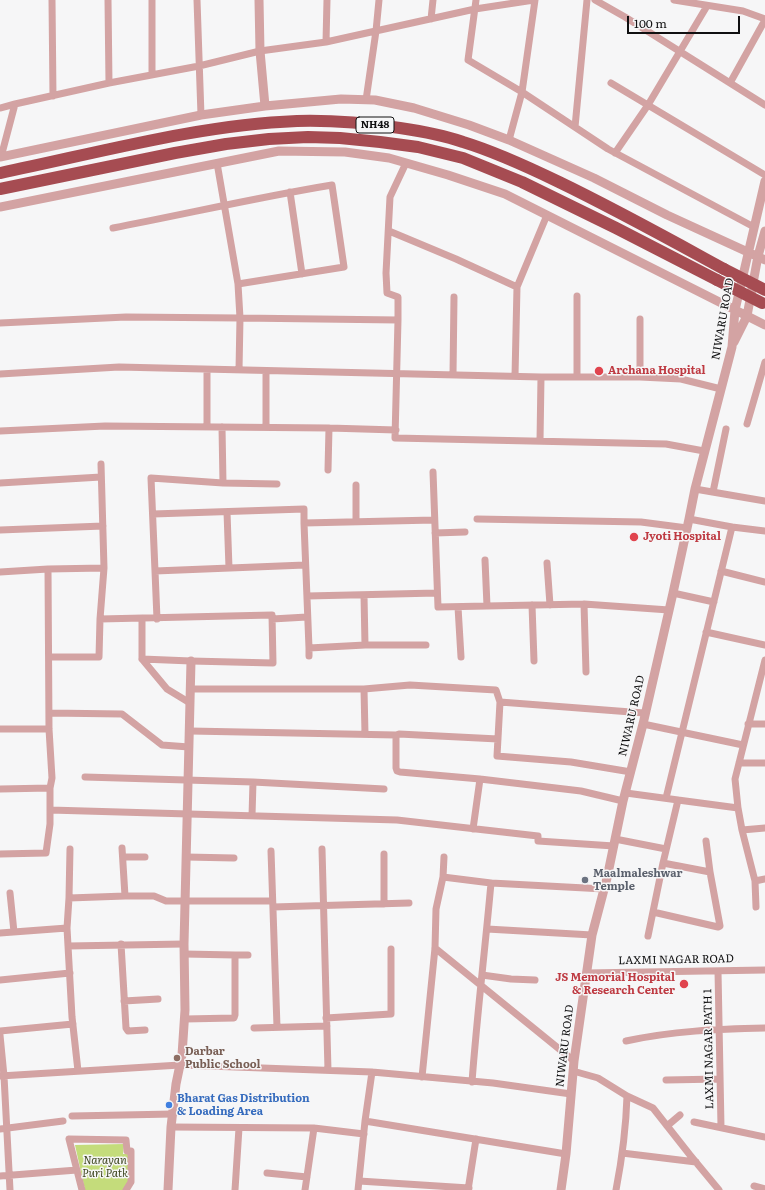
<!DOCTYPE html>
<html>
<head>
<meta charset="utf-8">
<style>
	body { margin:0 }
	#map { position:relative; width:765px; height:1190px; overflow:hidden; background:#f6f6f7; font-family:Literata,serif }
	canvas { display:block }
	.scale { position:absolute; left:627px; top:16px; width:113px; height:18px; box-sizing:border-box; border:2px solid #101011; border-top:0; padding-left:5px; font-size:12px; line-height:14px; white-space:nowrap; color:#101011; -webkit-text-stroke:3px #f6f6f7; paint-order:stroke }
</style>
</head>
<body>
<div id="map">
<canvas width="765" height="1190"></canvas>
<div class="scale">100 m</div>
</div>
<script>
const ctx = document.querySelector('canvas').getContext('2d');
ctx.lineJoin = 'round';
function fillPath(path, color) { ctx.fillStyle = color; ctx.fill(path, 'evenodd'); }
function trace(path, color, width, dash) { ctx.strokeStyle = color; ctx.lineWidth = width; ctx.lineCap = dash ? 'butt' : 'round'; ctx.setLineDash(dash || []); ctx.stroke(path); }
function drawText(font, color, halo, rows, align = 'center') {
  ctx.font = font + ' Literata,serif'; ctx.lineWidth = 3; ctx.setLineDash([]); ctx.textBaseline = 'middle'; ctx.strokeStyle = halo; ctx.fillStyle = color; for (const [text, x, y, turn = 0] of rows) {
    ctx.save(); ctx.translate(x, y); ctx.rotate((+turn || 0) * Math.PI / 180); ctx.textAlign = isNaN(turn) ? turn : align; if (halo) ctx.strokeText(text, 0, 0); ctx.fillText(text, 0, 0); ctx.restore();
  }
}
const green = new Path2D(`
	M124,1144L123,1154H130L128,1182L123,1190H85L75,1145Z`);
const minor = new Path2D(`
	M52,0L53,96
	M108,0L109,83
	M152,0V75
	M197,0L201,115
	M476,0L468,60L522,92L608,149L754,227
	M595,0L625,17L765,105
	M674,0L743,11L765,19
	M431,19L433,0
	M326,42L327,0
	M611,83L765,175
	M730,83L765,20
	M366,100L376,31L379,0
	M15,104L109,83L199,66L260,51L326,42L475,9L534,0
	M0,108L15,104L1,157
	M575,127L587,0
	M509,140L522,92L535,0
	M615,153L648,105L707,6
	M217,163L238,284L240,318L398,320L395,438L666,444L704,451
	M290,192L302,274
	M113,228C186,214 259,197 332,185L344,267L238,284
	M389,231L456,259L517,287L515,376
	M517,287L547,215
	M398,320V297L387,293L386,273L390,197L406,163
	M0,323L126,317L240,318L239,370
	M266,371V427
	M0,374L119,367L541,377H640L681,379L721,389
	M453,375L454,297
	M577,377V296
	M640,377V319
	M747,424L765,362
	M207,427V370
	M222,427L223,483L151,478L155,571L305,565
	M0,431L105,426L329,428L396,430
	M540,441L541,377
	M101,464L104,568L100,619L272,615L273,663L191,661L142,659V619
	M328,470L329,428
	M433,472L438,607L584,604L669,610
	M0,483L101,477
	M223,483L277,484
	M356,485V522
	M695,489L765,501
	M713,492L726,429
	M227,512L229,568
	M153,514L304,509V523
	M477,519L641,522L687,528
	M732,527L765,531
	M0,530L103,526
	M435,533L465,532
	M485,560L487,606
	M547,563L550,605
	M48,569L104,568
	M155,571L157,619
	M721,571L765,582
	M0,572L48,569L49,729L52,778L50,788V824L46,853L0,854
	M673,593L714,602
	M364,595L365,645
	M307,596L437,593
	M584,604L586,672
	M532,605L534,661
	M458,607L461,657
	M272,619L307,617
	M706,632L765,645
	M426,645H365L309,648L304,523L434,520
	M309,656V648
	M49,657H99L100,619
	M142,659L167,689L190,703
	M190,689H364L410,685L496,690L500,702
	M364,689L365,734
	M49,713L122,714L162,745L189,747
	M643,724L743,745
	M748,724H765
	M0,729H49
	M190,731L396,735V768L397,771L400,772L480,779L581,791L623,801
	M396,735L399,734L498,739
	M739,763H765
	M631,772L571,762L497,756L500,702L644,713
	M85,777L253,782L384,789
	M0,789L50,788
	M626,793L678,800L663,863L648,936
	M666,798L732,527L689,519
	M678,800L738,808
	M50,810L397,820L538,836V841L614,846
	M252,816L253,782
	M473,829L480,779
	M742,830L765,828
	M615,839L666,849
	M706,841L710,872
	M322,849L328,1070
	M271,851L277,1027
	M123,857H145
	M186,857L234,858
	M443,877L444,857
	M755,881L765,879
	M491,883L604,889
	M10,893L14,932
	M125,896H154L166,901H272
	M69,898L70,849
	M384,904V854
	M273,907L409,903
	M756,907L755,881L742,830L738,808L735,779L765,660
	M653,912L718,927L720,926L710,872L663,863
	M67,928L72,1017L78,1071
	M487,929L592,935
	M0,933L67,928L69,898L125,896L122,848
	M121,944L126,1028L128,1031L145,1030
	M68,946L184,944
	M435,948L574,1061
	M184,954L235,955V1015L234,1018L185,1019
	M235,955H248
	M718,971L721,1127
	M586,973L765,970
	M482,975L511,979L535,980
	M0,980L70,973
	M124,1001L158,999
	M326,1018L391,1014V949
	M254,1028L327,1026
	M0,1031L73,1024
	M0,1035L4,1076L10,1190
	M626,1041C672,1031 718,1029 765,1028
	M573,1071L598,1078L627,1096C626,1128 622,1159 616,1190
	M0,1076L180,1065L372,1072L493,1083L571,1094
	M422,1077L435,948L436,909L443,877L491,883C485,950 477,1015 472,1082
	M666,1080L720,1079
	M627,1096L653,1108L690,1155L719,1190
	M72,1116L173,1114
	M365,1121L566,1154
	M694,1122L765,1137
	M667,1126L680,1115
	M171,1127L314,1128L364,1134
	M0,1129L63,1121
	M622,1153L696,1162
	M267,1173L307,1177
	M0,1176L77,1170
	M359,1181L469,1188
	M754,1186L765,1189
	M82,1190L69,1139L126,1140L127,1151H131V1182L126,1190
	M235,1190L239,1128
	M305,1190L314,1128
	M358,1190L365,1121L372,1072
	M468,1190L476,1139`);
const tertiary = new Path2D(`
	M259,0L260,51L265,106
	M0,157L201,115L265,106L341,99L375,100L414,108L469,125L509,140L594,178L667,215L765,260
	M0,207L279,151L345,152L389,158L448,175L505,194L765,325
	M734,342L747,316L758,256L765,231
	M168,1190L171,1127L176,1084L182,1055L185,1010L184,944L191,661
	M561,1190L566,1154L574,1061L592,935L607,878L623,801L643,724L673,593L689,519L695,489L732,347L735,310L765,181`);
const trunk = new Path2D(`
	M0,173C98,153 197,125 297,121C331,120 366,123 400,128C421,131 443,135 463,142C496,152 528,167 559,182C615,209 669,239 724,269
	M0,189L175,153L226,144L269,139L308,137L340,138L380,142L418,147L463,158L522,182L616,228L717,280`);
const trunkBridge = new Path2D(`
	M724,269L765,290
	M717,280L762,303`);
const markers = [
	[599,371,5,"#e0444e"],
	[634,537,5,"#e0444e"],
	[585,880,4,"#6b7280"],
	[684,984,5,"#e0444e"],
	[177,1058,4,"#8d6e63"],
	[169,1105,4,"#3f7fe0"]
];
const shields = [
	[375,125,38]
];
const shieldNames = [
	["NH48",375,125]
];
const streetNames = [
	["NIWARU ROAD",723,319,-80],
	["NIWARU ROAD",632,716,-77],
	["LAXMI NAGAR ROAD",676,960,-1],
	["NIWARU ROAD",565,1046,-83],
	["LAXMI NAGAR PATH 1",709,1049,-91]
];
const healthNames = [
	["Archana Hospital",608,371],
	["Jyoti Hospital",643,537],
	["JS Memorial Hospital",675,978,"right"],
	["& Research Center",675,991,"right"]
];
const worshipNames = [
	["Maalmaleshwar",593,874],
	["Temple",593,887]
];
const educationNames = [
	["Darbar",185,1052],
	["Public School",185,1065]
];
const shopNames = [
	["Bharat Gas Distribution",177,1099],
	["& Loading Area",177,1112]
];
const parkNames = [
	["Narayan",105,1161],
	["Puri Patk",105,1174]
];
fillPath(green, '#c4dc7b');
trace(minor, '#d3a3a3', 7);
trace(tertiary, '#d3a3a3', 9);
trace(trunk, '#a64c52', 12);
trace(trunkBridge, '#a64c52', 12);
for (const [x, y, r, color] of markers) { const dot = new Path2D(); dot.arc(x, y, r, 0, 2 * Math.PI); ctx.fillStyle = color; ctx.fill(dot); trace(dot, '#f6f6f7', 1.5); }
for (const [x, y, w] of shields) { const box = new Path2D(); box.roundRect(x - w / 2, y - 8, w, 16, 3); ctx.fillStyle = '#f6f6f7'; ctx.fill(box); trace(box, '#101011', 1); }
drawText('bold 10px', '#101011', null, shieldNames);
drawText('11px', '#101011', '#f6f6f7', streetNames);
drawText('bold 11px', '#be3a42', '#f6f6f7', healthNames, 'left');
drawText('bold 11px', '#5b616d', '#f6f6f7', worshipNames, 'left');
drawText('bold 11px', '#785e54', '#f6f6f7', educationNames, 'left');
drawText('bold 11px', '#366cbe', '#f6f6f7', shopNames, 'left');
drawText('italic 11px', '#3f4820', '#f6f6f7', parkNames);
</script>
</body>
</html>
